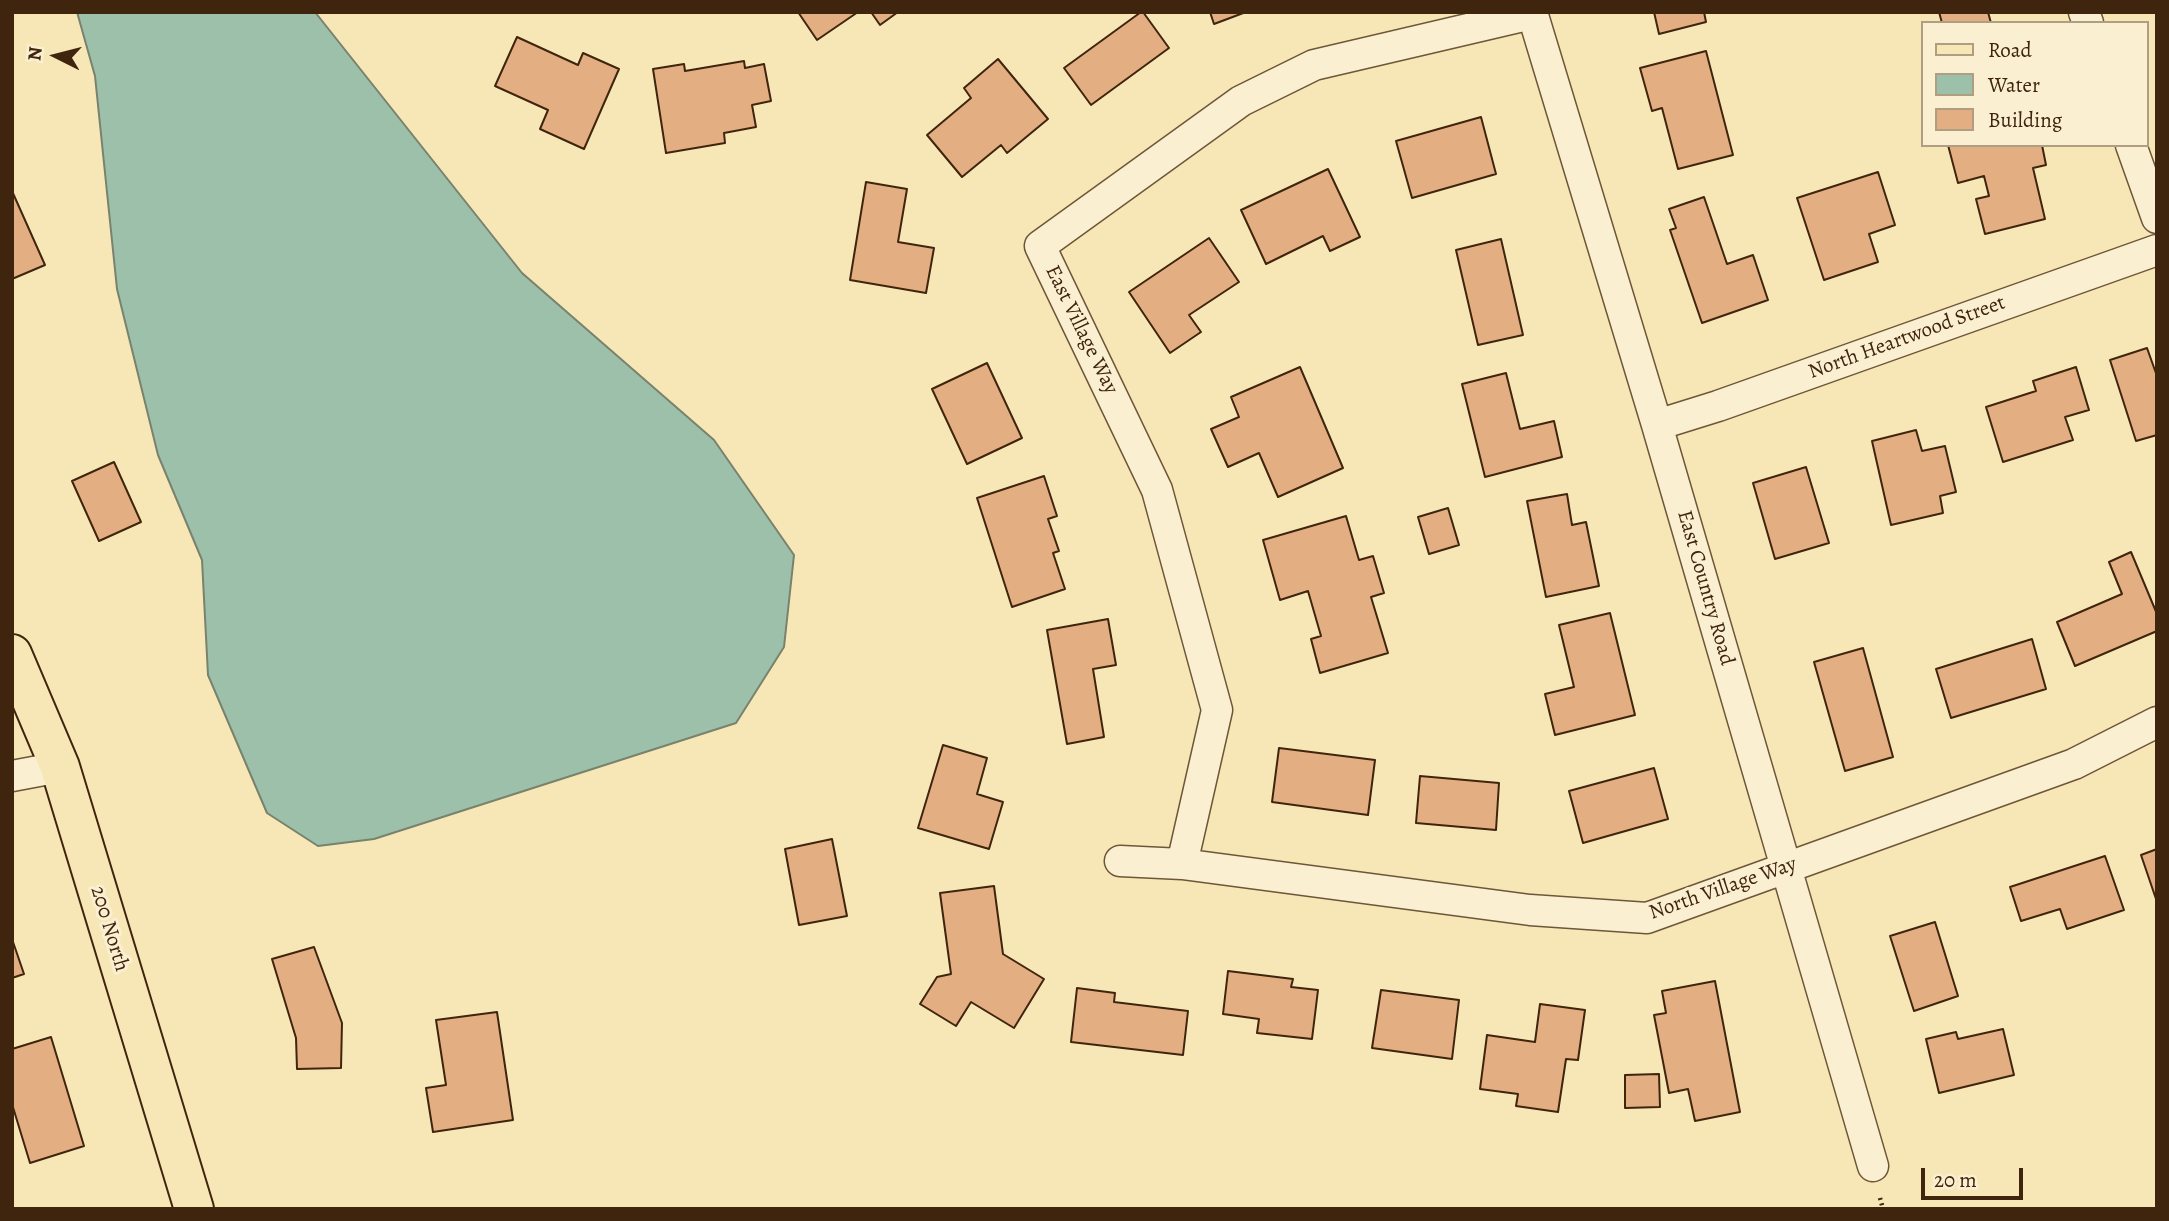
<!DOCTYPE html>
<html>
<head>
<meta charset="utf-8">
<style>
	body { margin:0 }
	#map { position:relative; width:2169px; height:1221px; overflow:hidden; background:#f7e7b6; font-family:Alegreya,serif }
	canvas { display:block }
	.frame { position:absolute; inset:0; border:14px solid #40250e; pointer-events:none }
	.legend { position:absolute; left:1921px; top:21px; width:228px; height:126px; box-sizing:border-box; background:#faefd0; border:2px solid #b09e82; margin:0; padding:9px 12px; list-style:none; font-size:21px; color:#40250e }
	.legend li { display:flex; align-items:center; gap:14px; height:35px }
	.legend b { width:35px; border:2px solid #b09e82 }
	.north { position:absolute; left:21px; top:21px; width:70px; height:70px; -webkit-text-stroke:5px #faefd0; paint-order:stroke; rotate:276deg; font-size:19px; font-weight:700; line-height:28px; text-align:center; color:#40250e }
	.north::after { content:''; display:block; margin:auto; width:24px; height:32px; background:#40250e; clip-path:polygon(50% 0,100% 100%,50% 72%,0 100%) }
	.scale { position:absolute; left:1921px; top:1168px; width:102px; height:32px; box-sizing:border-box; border:4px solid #40250e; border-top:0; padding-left:9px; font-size:21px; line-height:24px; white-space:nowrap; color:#40250e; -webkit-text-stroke:5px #faefd0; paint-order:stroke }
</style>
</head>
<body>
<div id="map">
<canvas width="2169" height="1221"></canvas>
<div class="frame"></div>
<ul class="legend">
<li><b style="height:9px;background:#f7e7b6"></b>Road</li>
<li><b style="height:19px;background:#9dc0ab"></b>Water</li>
<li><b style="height:19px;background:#e3ae82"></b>Building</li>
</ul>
<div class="north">N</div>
<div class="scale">20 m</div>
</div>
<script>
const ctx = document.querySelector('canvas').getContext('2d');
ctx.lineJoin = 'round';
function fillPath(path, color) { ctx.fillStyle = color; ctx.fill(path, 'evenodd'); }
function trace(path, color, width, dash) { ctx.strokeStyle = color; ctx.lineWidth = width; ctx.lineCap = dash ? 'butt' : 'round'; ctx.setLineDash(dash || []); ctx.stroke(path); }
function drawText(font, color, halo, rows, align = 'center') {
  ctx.font = font + ' Alegreya,serif'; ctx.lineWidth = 6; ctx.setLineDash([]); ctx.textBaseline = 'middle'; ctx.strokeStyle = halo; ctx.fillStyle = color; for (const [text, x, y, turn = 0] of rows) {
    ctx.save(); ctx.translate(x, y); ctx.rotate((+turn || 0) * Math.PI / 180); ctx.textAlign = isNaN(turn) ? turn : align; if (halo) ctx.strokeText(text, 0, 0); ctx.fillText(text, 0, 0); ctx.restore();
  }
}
const water = new Path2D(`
	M77,12H315L522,273L714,440L794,555L784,647L736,723L374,839L318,846L267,813L208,675L202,560L158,455L117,289L95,76Z`);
const building = new Path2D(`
	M798,12H858L817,40Z
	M871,12H898L880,25Z
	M1141,12H1143L1169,48L1091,105L1064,68Z
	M1210,12H1246L1214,24Z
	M1654,12H1704L1706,22L1659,34Z
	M1939,12H1988L1991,23H1942Z
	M517,37L578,65L583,53L619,69L584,149L540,129L548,110L495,86Z
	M1706,51L1733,155L1678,169L1662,108L1652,111L1640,68Z
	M998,59L1048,119L1007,153L1001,145L962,177L927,135L971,98L964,88Z
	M744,61L745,68L764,64L771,101L752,105L756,127L724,133L725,143L666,153L653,69L684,64L685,71Z
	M1481,117L1496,174L1412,198L1396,141Z
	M1948,145H2042L2046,165L2033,168L2045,219L1985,234L1976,199L1989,196L1984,176L1958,183Z
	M1328,169L1360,237L1330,251L1323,236L1266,264L1241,210Z
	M1878,172L1895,225L1869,234L1878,262L1824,280L1797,198Z
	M866,182L907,189L898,242L934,248L926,293L850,280Z
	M12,191L45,265L12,279Z
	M1704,197L1727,264L1753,255L1768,300L1702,323L1670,230L1676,228L1669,209Z
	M1209,238L1239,282L1189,315L1201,332L1170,353L1129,292Z
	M1501,239L1523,335L1478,345L1456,250Z
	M2147,348L2157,376V435L2136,441L2110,360Z
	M987,363L1022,438L967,464L932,389Z
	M1300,367L1343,468L1278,497L1259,453L1228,467L1211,429L1239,417L1231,397Z
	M2076,367L2089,410L2065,417L2073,440L2003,462L1986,407L2036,391L2033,381Z
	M1506,373L1520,429L1554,421L1562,457L1485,477L1462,384Z
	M1916,430L1922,451L1945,446L1956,492L1940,496L1943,513L1891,525L1872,441Z
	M114,462L141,522L99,541L72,481Z
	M1806,467L1829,543L1775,559L1753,483Z
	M1044,476L1057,516L1048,519L1059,551L1053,553L1065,589L1012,607L977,498Z
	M1567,494L1572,525L1586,522L1599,586L1546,597L1527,501Z
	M1448,508L1459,545L1429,554L1418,517Z
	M1346,516L1359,560L1373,556L1384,593L1371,597L1388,653L1320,673L1311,639L1321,636L1308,591L1280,600L1263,540Z
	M2131,552L2157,614V631L2075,666L2057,622L2122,594L2109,562Z
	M1610,613L1635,715L1555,735L1545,694L1574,687L1559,625Z
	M1108,619L1116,665L1093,669L1104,737L1067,744L1047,630Z
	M2032,639L2046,689L1951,718L1936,669Z
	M1863,648L1893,757L1845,771L1814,662Z
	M943,745L987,758L977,794L1003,802L989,849L918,828Z
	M1279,748L1375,760L1368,815L1272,802Z
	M1654,768L1668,819L1583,843L1569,791Z
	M1420,776L1499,783L1496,830L1416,823Z
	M832,839L847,916L799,925L785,849Z
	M2157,849V899H2156L2141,855Z
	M2105,856L2124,910L2067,929L2060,909L2021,921L2010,887Z
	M994,886L1003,954L1044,979L1014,1028L971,1002L956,1026L920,1004L937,977L951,974L940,893Z
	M1935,922L1958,996L1914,1011L1890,936Z
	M12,939L24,974L12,978Z
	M314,947L342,1023L341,1068L297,1069L296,1038L272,959Z
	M1228,971L1293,979L1291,987L1318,990L1312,1039L1257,1033L1259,1019L1223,1014Z
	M1715,981L1740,1112L1695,1121L1688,1089L1669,1093L1654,1015L1666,1013L1662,991Z
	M1077,988L1115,993L1114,1002L1188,1011L1183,1055L1071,1042Z
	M1381,990L1459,1000L1452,1059L1372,1048Z
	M1540,1004L1585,1010L1578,1060L1566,1059L1558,1112L1516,1106L1518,1094L1480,1089L1487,1035L1535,1042Z
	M497,1012L513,1120L433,1132L426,1088L446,1085L436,1020Z
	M2003,1029L2014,1075L1939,1093L1926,1039L1956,1032L1958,1039Z
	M51,1037L84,1146L30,1163L12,1104V1049Z
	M1659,1074L1660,1107L1625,1108V1075Z`);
const path = new Path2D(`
	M1880,1198L1883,1209`);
const street = new Path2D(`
	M1532,12L1657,425L1873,1166
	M2084,12L2088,23
	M2131,145L2157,218
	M1657,425L1718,406L2157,250
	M12,776L60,767
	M1120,861L1182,864L1530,910L1647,918L2074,764L2157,722
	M1182,864L1217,710L1157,490L1040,246L1241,101L1314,65L1532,14`);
const primary = new Path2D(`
	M12,654L60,767L194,1209`);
const streetNames = [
	["East Village Way",1081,330,64],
	["North Heartwood Street",1907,338,-20],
	["East Country Road",1705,588,74],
	["North Village Way",1723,889,-19],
	["200 North",109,929,73]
];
fillPath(water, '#9dc0ab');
trace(water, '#78826c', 2);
fillPath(building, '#e3ae82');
trace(building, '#40250e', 2);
trace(street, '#6e5638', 33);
trace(primary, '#40250e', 42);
trace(path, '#40250e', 4.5, [2, 3.5]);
trace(street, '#faefd0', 30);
trace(primary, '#f7e7b6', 38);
drawText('21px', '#40250e', '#faefd0', streetNames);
</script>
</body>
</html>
